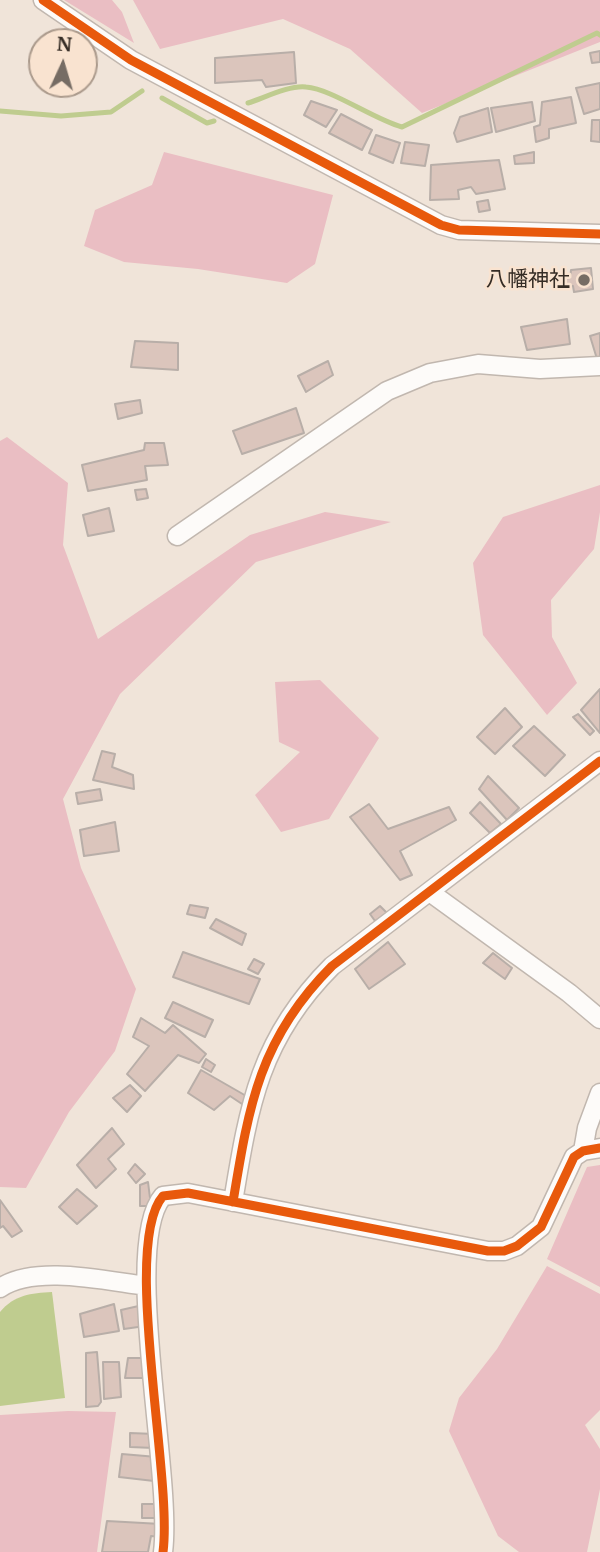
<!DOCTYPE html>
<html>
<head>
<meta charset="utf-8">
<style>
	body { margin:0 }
	#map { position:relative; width:600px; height:1552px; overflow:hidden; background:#f0e4d9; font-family:Merriweather,serif }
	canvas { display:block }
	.north { position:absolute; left:28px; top:28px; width:70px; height:70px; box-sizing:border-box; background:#f9e3d0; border:2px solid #ab9a8c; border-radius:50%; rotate:4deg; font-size:19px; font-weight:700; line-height:28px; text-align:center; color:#352c25 }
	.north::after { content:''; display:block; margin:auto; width:24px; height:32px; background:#766c64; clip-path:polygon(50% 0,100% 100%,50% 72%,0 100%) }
</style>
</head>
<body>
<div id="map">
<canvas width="600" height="1552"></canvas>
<div class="north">N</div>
</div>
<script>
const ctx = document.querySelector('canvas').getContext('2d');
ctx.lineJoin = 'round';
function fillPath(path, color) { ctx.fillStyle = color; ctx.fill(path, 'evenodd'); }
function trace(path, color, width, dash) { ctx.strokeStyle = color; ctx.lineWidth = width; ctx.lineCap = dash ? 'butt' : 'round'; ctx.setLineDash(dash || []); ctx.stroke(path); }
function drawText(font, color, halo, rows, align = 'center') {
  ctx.font = font + ' Merriweather,"Noto Sans JP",serif'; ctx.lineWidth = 5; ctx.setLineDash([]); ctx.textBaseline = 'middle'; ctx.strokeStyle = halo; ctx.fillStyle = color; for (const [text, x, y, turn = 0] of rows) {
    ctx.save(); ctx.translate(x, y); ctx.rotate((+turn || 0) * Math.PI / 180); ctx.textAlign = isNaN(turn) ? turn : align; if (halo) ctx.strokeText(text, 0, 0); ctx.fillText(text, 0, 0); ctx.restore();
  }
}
const green = new Path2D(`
	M64,0H112L122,12L134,43Z
	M133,0H600V42L422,113L350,49L283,19L160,49Z
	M164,152L333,195L315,264L287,283L198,269L124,262L84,246L95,210L152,185Z
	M7,437L68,483L63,545L98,639L250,535L325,512L391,522L256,562L120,694L63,799L81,868L136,989L115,1051L69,1112L26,1188L0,1187V441Z
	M600,485V512L594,549L551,600L552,637L577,683L547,715L483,635L473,563L503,517Z
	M320,680L379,738L329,819L281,832L255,795L300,752L279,742L275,682Z
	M600,1165V1287L547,1259L587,1167Z
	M547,1266L600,1294V1410L585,1425L600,1449V1489L587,1552H519L498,1536L449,1431L459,1398L497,1349Z
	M68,1411L116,1412L97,1552H0V1415Z`);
const water = new Path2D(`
	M52,1292L65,1398L0,1406V1312C14,1295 31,1293 52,1292Z`);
const stream = new Path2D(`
	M162,98L207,123L214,121
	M248,103C264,98 289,85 306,87C332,89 373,119 402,127L597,33L600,35
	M0,111L61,116L111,112L142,91`);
const building = new Path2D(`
	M600,51V62L592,63L590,53Z
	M294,52L296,83L266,87L262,80L215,83V58Z
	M600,83V109L584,114L576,88Z
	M571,97L576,123L549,129V138L536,142L534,127L540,125L542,102Z
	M311,101L337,110L326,127L304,115Z
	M532,102L535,121L496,132L491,108Z
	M488,108L492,132L457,142L454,133L460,117Z
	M341,114L372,130L362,150L329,133Z
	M592,120H600V142L591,141Z
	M376,135L400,143L393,163L369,153Z
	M405,142L429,145L425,166L401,163Z
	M534,152V163L515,164L514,156Z
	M499,160L505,189L476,194L471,187L458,190L459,199L430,200L431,165Z
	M488,200L490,210L479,212L477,202Z
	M591,268L593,289L574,292L573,286H557V279L570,278L571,270Z
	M567,319L570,344L527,350L521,327Z
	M600,333V358L597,359L590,336Z
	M135,341L178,343V370L131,367Z
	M328,361L333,375L306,392L298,376Z
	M140,400L142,413L118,419L115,404Z
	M296,408L304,433L242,454L233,431Z
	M145,443H164L168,465L145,466L147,480L88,491L82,465L144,450Z
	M146,489L148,498L137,500L135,490Z
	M109,508L114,531L88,536L83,515Z
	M600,689V733L581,710Z
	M505,708L522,727L495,754L477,737Z
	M578,714L594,731L590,735L573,717Z
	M534,726L565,755L545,776L513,746Z
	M102,751L115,754L112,767L133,775L134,789L93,780Z
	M488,776L519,808L507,820L479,789Z
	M100,789L102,800L78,804L76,793Z
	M480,802L501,824L490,833L470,813Z
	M369,804L388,829L449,807L456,820L400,851L412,875L400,880L350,817Z
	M115,822L119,851L84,856L80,830Z
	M190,905L208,908L205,918L187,914Z
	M380,906L387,913L375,921L370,914Z
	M216,919L246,934L242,945L210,928Z
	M388,942L405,964L369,989L355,969Z
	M183,952L260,979L249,1004L173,977Z
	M493,953L512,968L505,979L483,963Z
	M254,959L264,964L258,974L248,969Z
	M173,1002L213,1020L205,1037L165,1018Z
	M141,1018L165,1033L173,1025L206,1054L199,1063L178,1055L145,1091L127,1074L149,1046L133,1037Z
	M206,1059L215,1065L211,1072L202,1067Z
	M201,1070L248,1097L242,1104L230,1096L214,1110L188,1093Z
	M130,1085L141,1096L127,1112L113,1098Z
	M112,1128L124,1144L108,1159L116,1169L96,1188L77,1165Z
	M135,1164L145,1174L136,1183L128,1173Z
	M148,1182L151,1206H140V1185Z
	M77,1189L97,1206L77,1224L59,1207Z
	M0,1200L22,1231L12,1237L3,1226L0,1228Z
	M114,1304L119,1331L84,1337L80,1314Z
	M143,1305L145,1326L124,1329L121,1310Z
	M97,1352L101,1402L98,1406L86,1407V1353Z
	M128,1358H145L144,1378H125Z
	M103,1362H119L121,1397L104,1399Z
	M130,1433L155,1434L154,1448L130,1447Z
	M122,1454L157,1457L154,1481L119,1477Z
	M142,1504H162V1518H142Z
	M107,1521L161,1524L160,1537L151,1536L148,1552H102Z`);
const minor = new Path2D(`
	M43,0L131,60L441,225L459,230L600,234
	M177,536L387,391L430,373L478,364L540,369L600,366
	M431,893L569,993L600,1019
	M583,1151L587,1128L600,1093
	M233,1202C249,1104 260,1038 332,966L600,761
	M0,1288C35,1264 106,1281 146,1286
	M163,1552C173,1476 121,1244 163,1196L188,1193L488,1251H504L517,1246L541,1227L574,1157L583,1151L600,1148`);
const cycleway = new Path2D(`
	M43,0L131,60L441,225L459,230L600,234
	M233,1202C249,1104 260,1038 332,966L600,761
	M163,1552C173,1476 121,1244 163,1196L188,1193L488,1251H504L517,1246L541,1227L574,1157L583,1151L600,1148`);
const markers = [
	[584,280,7,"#766c64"]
];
const poiNames = [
	["八幡神社",570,280]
];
fillPath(green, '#eabec3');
fillPath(water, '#bfcc8f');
trace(stream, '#bfcc8f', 5);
fillPath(building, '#dbc5bc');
trace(building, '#b8aea8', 2);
trace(minor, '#c1b7af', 21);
trace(minor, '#fdfbf9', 18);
trace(cycleway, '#e8590c', 9);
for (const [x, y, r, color] of markers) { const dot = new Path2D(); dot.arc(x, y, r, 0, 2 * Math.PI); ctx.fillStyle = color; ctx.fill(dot); trace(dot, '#f9e3d0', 2.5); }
drawText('21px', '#352c25', '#f9e3d0', poiNames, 'right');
</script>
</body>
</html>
